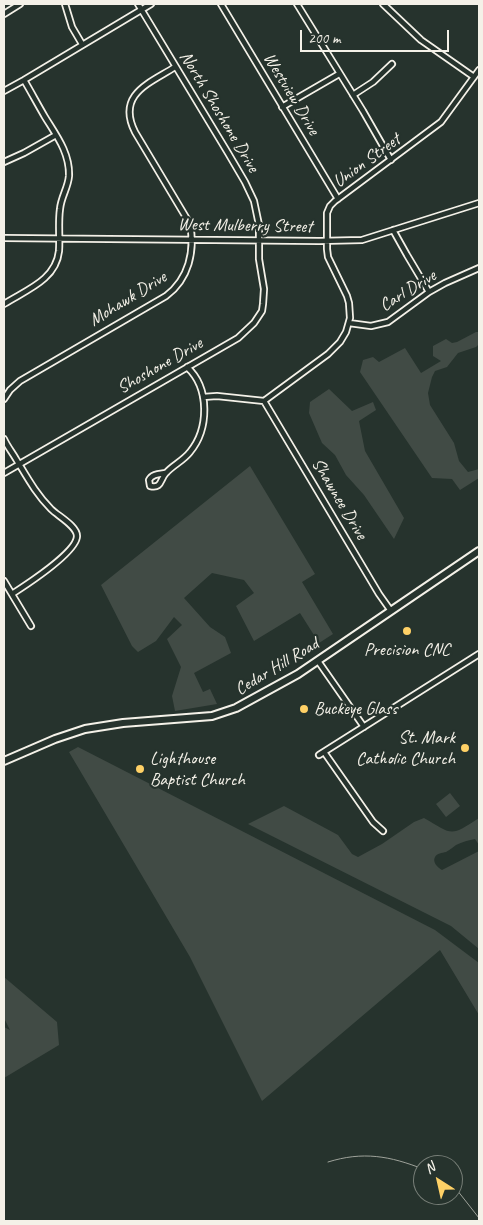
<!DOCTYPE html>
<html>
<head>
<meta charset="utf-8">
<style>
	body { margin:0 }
	#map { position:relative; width:483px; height:1225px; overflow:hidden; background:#26332d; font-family:Caveat,sans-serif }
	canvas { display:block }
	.frame { position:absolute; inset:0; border:5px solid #f4f1e8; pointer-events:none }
	.north { position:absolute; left:413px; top:1155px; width:50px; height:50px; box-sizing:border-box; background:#26332d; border:1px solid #787f78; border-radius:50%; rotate:325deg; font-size:14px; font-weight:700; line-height:20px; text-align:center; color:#f4f1e8 }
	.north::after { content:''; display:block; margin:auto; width:18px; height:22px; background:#ffd166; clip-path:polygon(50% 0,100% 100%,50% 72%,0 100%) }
	.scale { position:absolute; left:300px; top:30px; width:149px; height:22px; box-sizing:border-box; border:2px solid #f4f1e8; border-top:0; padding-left:6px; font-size:15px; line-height:18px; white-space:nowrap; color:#f4f1e8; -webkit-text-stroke:4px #26332d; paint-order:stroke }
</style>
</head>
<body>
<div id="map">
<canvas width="483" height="1225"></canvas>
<div class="frame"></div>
<div class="north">N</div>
<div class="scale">200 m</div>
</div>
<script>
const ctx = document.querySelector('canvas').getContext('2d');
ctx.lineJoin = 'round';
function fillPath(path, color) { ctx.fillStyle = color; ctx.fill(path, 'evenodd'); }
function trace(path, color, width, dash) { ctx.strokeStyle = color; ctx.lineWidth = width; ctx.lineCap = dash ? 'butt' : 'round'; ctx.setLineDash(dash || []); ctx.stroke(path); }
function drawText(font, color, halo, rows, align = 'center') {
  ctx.font = font + ' Caveat,sans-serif'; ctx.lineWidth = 4.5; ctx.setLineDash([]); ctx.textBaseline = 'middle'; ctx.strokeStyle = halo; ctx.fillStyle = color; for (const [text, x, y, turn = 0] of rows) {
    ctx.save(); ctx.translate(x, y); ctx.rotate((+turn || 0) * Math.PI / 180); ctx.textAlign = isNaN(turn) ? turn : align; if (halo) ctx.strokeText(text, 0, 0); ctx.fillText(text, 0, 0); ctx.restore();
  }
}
const green = new Path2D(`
	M476,332H479V344L476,347L458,353L447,367L435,371L432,377L428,393L430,405L454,443L459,461L468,472L479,469V478L460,490L452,479L432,478L360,372L363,360L373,357L379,362L405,348L421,373L441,361L433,356V346L446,339L452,343L457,342Z
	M329,389L352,411L373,402L376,410L359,421L365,451L404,518L394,539L364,495L346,475L335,455L322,443L309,413L310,402Z
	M250,466L315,574L302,582L333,634L319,643L300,613L254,641L236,606L254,593L244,580L212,573L184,598L210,627L225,637L231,653L194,673L203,692L210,689L217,704L175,711L172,696L181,667L167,639L182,625L174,617L156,641L138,652L132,646L101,585Z
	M78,747L435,930L479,963V1015L440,950L262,1101L190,957L69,752Z
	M450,793L460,806L446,817L436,804Z
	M284,806L338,835L352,854L358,857L382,844L414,822L424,818C453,835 450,837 479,818V845L475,839C469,840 462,842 456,845C453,847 450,850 446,852C442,853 437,853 435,857C432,862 438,868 442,870L479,851V949L451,926L248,824Z
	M4,977L57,1022L59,1045L4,1078V1027L10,1030L4,1018Z`);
const stream = new Path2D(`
	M328,1162C363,1151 390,1156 423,1169
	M453,1187L457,1190L479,1218`);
const street = new Path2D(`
	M65,4L72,27L82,44
	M221,4L338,199
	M297,4L363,111L391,160
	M383,4L421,40L474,77
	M4,14L20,4
	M4,91L24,80L151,4
	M353,95L373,82L392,64
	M282,107L339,74
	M4,162L24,153L56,135
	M393,230L407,255L429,292
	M4,238L319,241L362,240L479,203
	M4,304C26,290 56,280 59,251C60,237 58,223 60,209C61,197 68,188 69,176C70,153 56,135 45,117C38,105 31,92 24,80
	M349,323L371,326L388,322L429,292L445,283L479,268
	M203,397L217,396L264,401L328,354L340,342L346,332L350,318L349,303L347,296L328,257L327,249V213L330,206L335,201L441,122L479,70
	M4,399L10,390L20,381L166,296C189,279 195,251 190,224L135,132C116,94 150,83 175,67
	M264,401L379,594L391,611
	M4,439C7,446 12,452 16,459C27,477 36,494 51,509C58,516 77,526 77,536C77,552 26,585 12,594
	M4,473L238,338L254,323L262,311L263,304L264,289L259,259V225L254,201L245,182L228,153L138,4
	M165,473C159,474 152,474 149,480L150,486C162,489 160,479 166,473C173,465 183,461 190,452C209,429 210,388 187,367
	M4,581L31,626
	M318,661L364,727
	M324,752L373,822L383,831
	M319,755L479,654`);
const secondary = new Path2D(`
	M4,761L55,739L85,729L123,723L212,716L236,708L298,674L479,551`);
const markers = [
	[407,631,5,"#ffd166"],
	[304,709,5,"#ffd166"],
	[465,748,5,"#ffd166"],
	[140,769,5,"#ffd166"]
];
const streetNames = [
	["Westview Drive",291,94,59],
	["North Shoshone Drive",219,112,59],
	["Union Street",367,161,-36],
	["West Mulberry Street",245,226,1],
	["Carl Drive",408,291,-32],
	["Mohawk Drive",128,299,-32],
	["Shoshone Drive",160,366,-30],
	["Shawnee Drive",339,499,59],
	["Cedar Hill Road",277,667,-31]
];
const poiNames = [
	["Precision CNC",407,650,"center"],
	["Buckeye Glass",314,709],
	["St. Mark",455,738,"right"],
	["Catholic Church",455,759,"right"],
	["Lighthouse",150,759],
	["Baptist Church",150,780]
];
fillPath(green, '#414b45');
trace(stream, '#9fa39b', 1);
trace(street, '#f4f1e8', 8);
trace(secondary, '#f4f1e8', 10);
trace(street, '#26332d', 4.5);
trace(secondary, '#26332d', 6);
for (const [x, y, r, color] of markers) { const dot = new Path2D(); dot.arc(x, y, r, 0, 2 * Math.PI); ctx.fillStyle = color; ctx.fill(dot); trace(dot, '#26332d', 2); }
drawText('18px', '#f4f1e8', '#26332d', streetNames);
drawText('18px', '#f4f1e8', '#26332d', poiNames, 'left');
</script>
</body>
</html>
